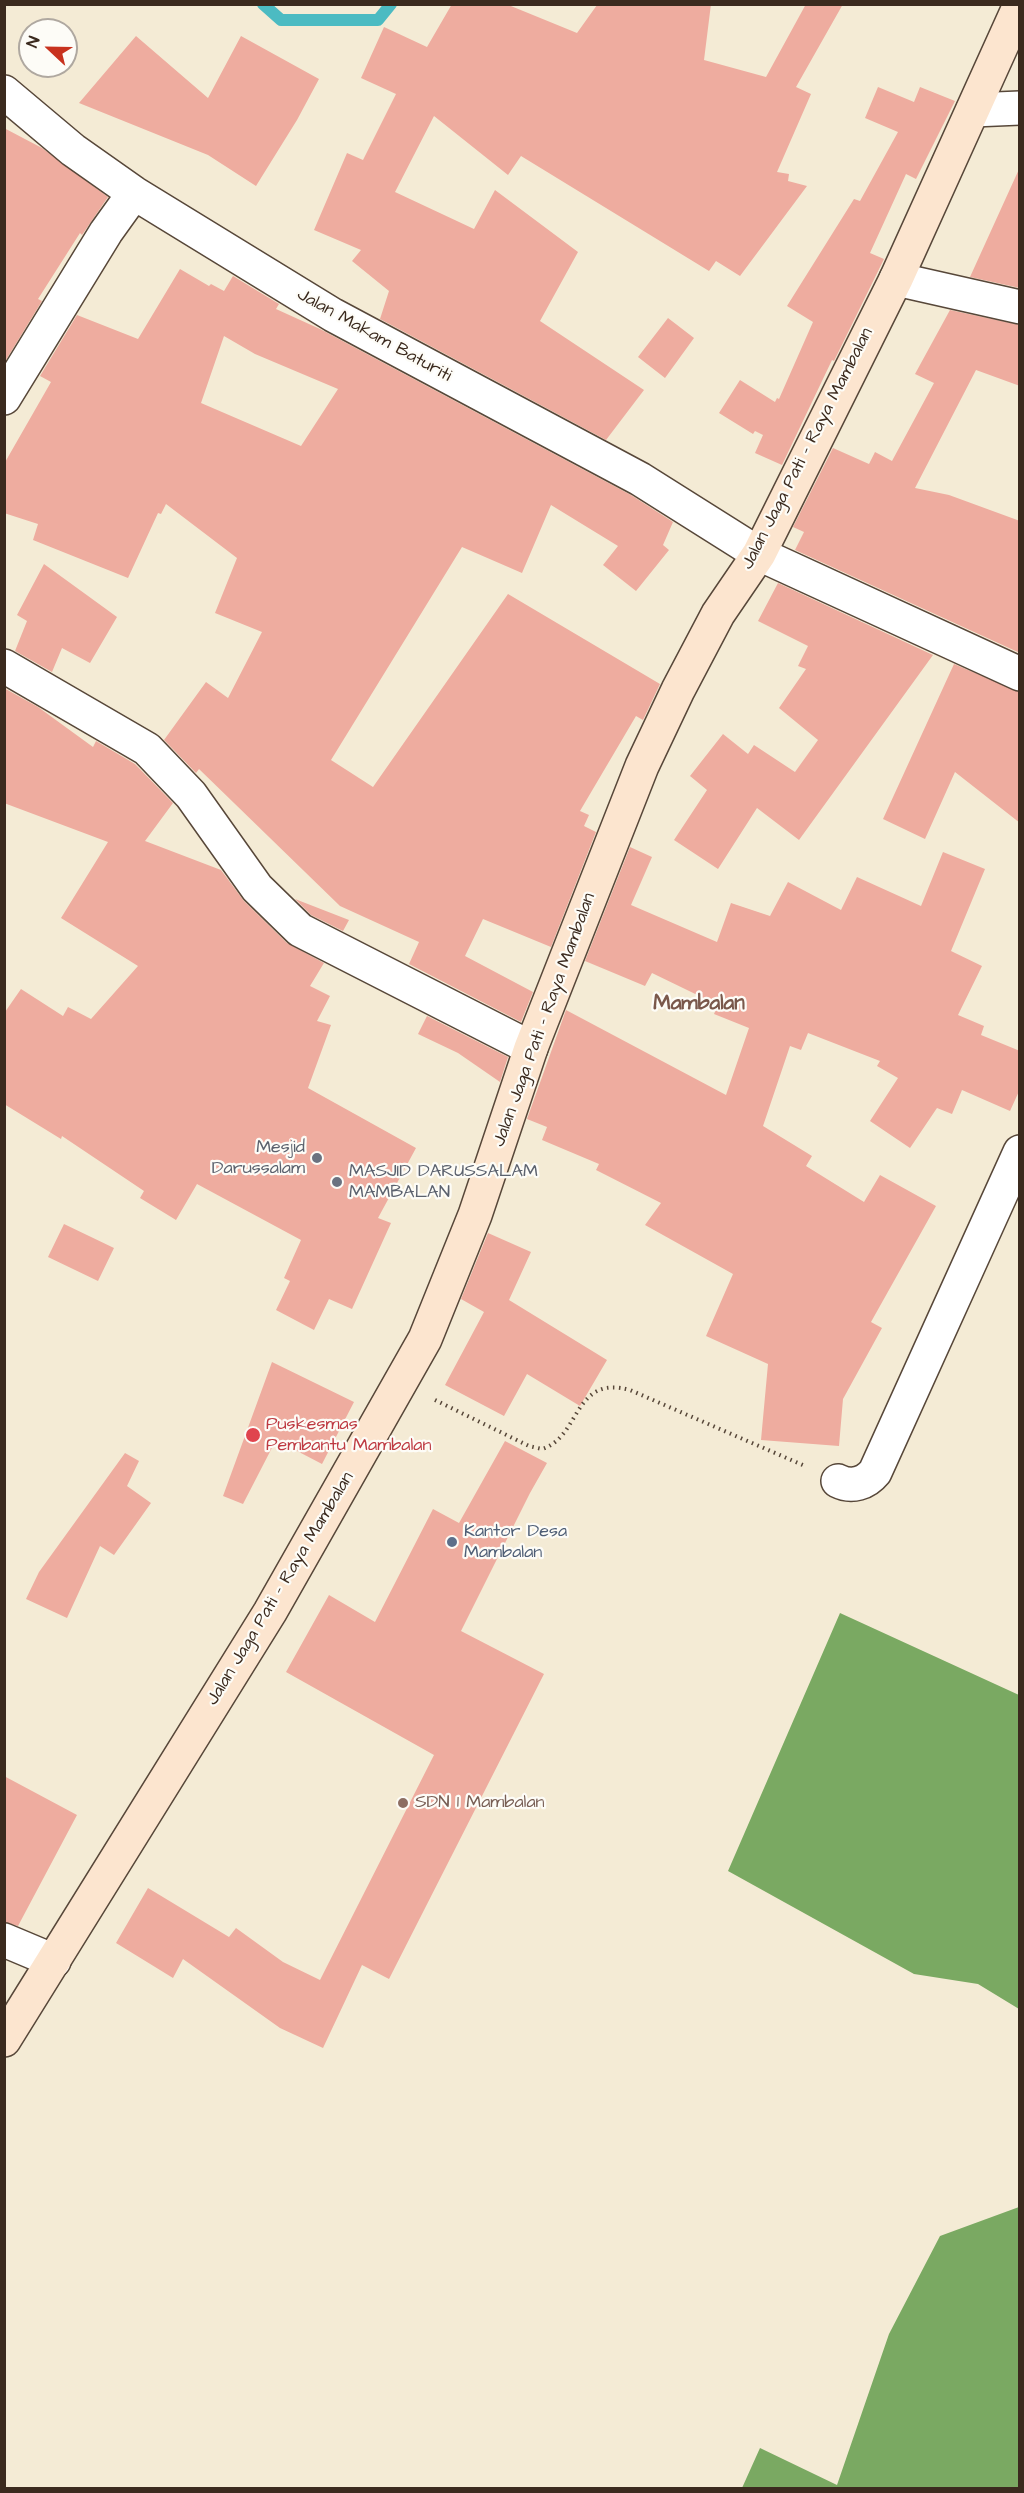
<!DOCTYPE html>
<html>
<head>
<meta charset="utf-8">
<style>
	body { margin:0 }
	#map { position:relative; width:1024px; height:2493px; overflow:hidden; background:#f4ebd5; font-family:"Architects Daughter",sans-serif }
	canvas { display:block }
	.frame { position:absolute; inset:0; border:6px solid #3b2a1e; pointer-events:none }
	.north { position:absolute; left:18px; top:18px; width:60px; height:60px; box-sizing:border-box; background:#fdfcf7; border:2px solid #afa8a0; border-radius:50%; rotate:292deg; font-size:16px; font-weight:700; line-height:24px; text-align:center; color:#3b2a1e }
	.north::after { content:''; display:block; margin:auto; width:21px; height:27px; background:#c8321e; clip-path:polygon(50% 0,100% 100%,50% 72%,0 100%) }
</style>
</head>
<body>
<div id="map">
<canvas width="1024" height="2493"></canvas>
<div class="frame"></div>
<div class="north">N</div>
</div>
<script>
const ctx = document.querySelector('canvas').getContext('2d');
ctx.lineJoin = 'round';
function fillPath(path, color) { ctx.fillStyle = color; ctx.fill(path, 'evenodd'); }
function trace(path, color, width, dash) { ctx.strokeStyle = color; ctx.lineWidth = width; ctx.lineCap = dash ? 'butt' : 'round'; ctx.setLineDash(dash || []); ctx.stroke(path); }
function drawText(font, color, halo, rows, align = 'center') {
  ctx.font = font + ' "Architects Daughter",sans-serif'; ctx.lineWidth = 4.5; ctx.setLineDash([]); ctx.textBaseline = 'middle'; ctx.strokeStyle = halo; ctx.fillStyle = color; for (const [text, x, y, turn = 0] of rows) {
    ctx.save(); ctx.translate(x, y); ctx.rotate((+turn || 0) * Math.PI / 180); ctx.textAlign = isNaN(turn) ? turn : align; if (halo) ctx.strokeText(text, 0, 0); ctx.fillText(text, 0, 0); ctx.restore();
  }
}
const forest = new Path2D(`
	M840,1613L1019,1695V2009L978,1984L914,1974L728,1871Z
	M1019,2207V2488H742L760,2448L837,2485L889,2334L940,2236Z`);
const stream = new Path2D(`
	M263,4L281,20H378L391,4`);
const building = new Path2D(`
	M452,4H506L577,33L597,5L711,4L704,60L766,77L806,4H843L796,87L811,94L777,172L789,174L788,181L807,186L740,276L716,261L709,271L521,156L508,175L434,116L395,192L474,229L495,190L578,252L540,321L644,390L606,440L380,319L389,291L352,261L361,250L314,230L347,153L363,160L396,94L361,78L384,27L427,47Z
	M136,36L208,98L241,36L319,79L297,120L256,186L208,155L79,103Z
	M878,87L914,102L920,87L955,101L916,179L906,174L870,253L884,259L834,361L832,360L782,465L755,453L763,435L755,431L753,434L719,413L740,380L775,402L777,398L779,399L813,322L787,306L854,199L860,201L898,132L865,118Z
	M4,128L42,148L108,197L82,235L80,233L38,299L42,301L6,360Z
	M1020,167V288L970,277Z
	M180,269L209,286L211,284L224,291L233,276L279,304L276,309L320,329L631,495L673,522L663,545L669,550L636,591L603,565L618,546L551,505L522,573L462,547L331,760L373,787L508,594L660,684L643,720L636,716L580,811L589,815L584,826L596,832L551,947L483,919L465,956L533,992L521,1022L409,964L419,942L340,906L199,769L196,773L164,740L206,682L228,698L262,632L215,613L237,558L166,504L161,514L158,513L128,578L33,540L38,524L4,513V464L51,382L40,376L77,315L138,339ZM224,336L255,354L338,389L301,446L201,403Z
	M950,310L1020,325V386L976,370L915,488L949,495L1020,521V653L795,550L804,532L793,527L833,448L869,464L875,452L892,461L934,383L915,374Z
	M668,318L694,338L665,378L638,357Z
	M44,564L117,617L90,663L62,648L52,672L15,651L27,621L17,615Z
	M778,583L933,655L799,840L757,808L718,869L674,840L707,790L690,776L723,734L748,754L754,745L795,772L818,740L779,708L806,669L798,666L808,646L758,621Z
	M954,664L1020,692V823L955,772L925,839L883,819Z
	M4,688L38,707L93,747L96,741L135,764L173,803L145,841L221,870L244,901L287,943L324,963L310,986L330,996L317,1021L331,1025L308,1088L416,1148L378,1218L391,1223L352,1309L329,1299L314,1330L276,1310L290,1281L284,1278L301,1240L197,1184L176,1220L140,1198L144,1191L62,1136L61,1139L4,1104L5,1012L21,989L63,1016L68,1007L91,1019L138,966L61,918L108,842L4,803Z
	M630,847L652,857L631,905L717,942L731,903L770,916L788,882L841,910L857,877L921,906L943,852L985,869L951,951L982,966L958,1015L984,1026L981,1035L1020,1051V1089L1010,1111L962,1090L952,1114L937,1108L910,1148L870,1121L898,1078L877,1066L880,1061L808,1033L801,1050L790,1046L763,1126L812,1156L806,1166L864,1202L880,1175L936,1206L871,1322L882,1328L843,1399L839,1446L761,1440L768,1364L706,1336L733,1274L645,1225L661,1203L596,1170L599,1164L542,1140L547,1127L527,1119L566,1010L726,1095L749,1028L714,1014L718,1005L652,973L645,986L585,961Z
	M295,899L349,920L343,931L311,915Z
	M427,1016L508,1057L500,1082L458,1053L418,1034Z
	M64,1224L114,1248L98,1281L48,1257Z
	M488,1233L531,1252L509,1300L607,1360L580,1406L527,1374L504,1416L445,1385L484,1312L461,1299Z
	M272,1362L354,1402L322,1464L276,1440L243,1504L223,1496Z
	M505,1441L547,1463L530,1493L461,1631L544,1674L389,1979L362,1965L323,2048L280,2028L183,1959L173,1978L116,1943L148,1888L229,1937L236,1928L283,1962L320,1980L434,1755L286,1672L329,1595L375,1622L433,1509L459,1523Z
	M125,1453L139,1461L127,1486L151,1503L114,1555L100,1546L67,1618L26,1599L39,1572Z
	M4,1776L77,1815L18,1926L4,1922Z`);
const path = new Path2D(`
	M435,1400L529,1446L542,1449C581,1437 573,1374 630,1390L805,1466`);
const street = new Path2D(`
	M4,92L73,150L134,193L333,315L640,479L759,554L1020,674
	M973,110L1020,108
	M896,279L1020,307
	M4,398L106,232L134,193
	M4,666L147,749L191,795L257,888L300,930L531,1048
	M838,1481C852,1488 866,1483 875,1472L1020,1152
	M4,1940L54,1961`);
const secondary = new Path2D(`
	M4,2040L270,1612L425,1339L475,1215L531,1048L642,766L678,690L718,614L759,554L896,279L1020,5`);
const markers = [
	[317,1158,6,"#6b7280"],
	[337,1182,6,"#6b7280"],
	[253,1435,8,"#e0444e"],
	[452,1542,6,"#5c6f8a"],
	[403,1803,6,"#8d6e63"]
];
const streetNames = [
	["Jalan Makam Baturiti",374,336,29],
	["Jalan Jaga Pati - Raya Mambalan",808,449,-63],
	["Jalan Jaga Pati - Raya Mambalan",545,1020,-70],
	["Jalan Jaga Pati - Raya Mambalan",281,1589,-59]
];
const worshipNames = [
	["Mesjid",305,1148],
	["Darussalam",305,1169],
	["MASJID DARUSSALAM",349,1172,"left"],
	["MAMBALAN",349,1193,"left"]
];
const healthNames = [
	["Puskesmas",266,1425],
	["Pembantu Mambalan",266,1446]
];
const serviceNames = [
	["Kantor Desa",464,1532],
	["Mambalan",464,1553]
];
const educationNames = [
	["SDN 1 Mambalan",415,1803]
];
const quarterNames = [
	["Mambalan",699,1005]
];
fillPath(forest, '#7aa962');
trace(stream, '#4cbbc2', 12);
fillPath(building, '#eeac9f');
trace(street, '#574739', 36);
trace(secondary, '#574739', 36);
trace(path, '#574739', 4, [1.5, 4.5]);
trace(street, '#fff', 33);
trace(secondary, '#fce5cf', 33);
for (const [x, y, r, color] of markers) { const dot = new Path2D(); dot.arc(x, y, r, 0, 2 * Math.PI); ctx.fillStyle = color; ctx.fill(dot); trace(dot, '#fdfcf7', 2); }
drawText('18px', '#3b2a1e', '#fdfcf7', streetNames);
drawText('18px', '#5b616d', '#fdfcf7', worshipNames, 'right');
drawText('18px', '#be3a42', '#fdfcf7', healthNames, 'left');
drawText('18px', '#4e5e75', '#fdfcf7', serviceNames, 'left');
drawText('18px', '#785e54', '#fdfcf7', educationNames, 'left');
drawText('bold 21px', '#7a584b', '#fdfcf7', quarterNames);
</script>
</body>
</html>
